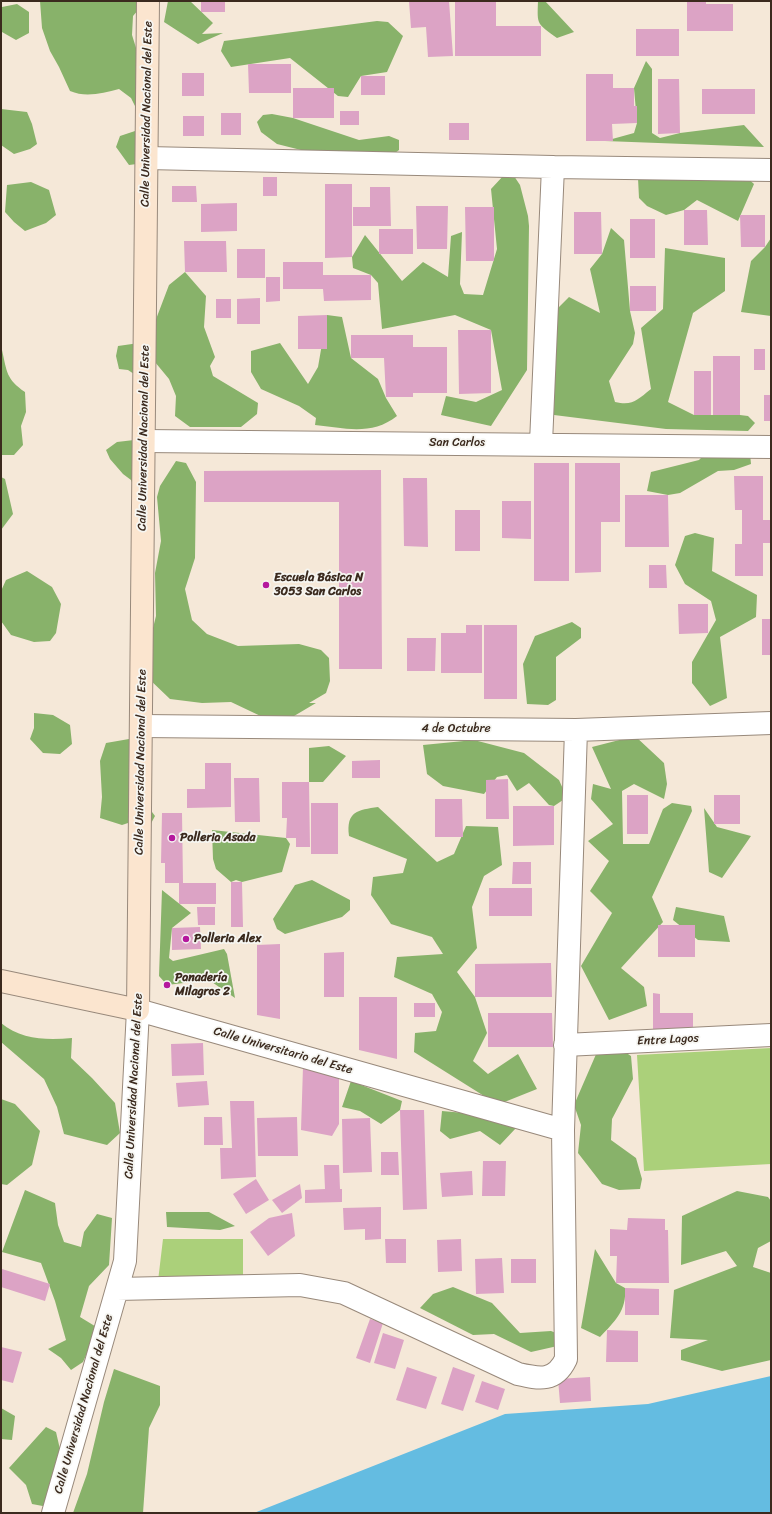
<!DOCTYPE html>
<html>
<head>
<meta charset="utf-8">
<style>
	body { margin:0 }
	#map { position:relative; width:772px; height:1514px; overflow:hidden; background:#f5e8d8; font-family:Sriracha,sans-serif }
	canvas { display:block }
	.frame { position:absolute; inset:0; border:2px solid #3b2a1e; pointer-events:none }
</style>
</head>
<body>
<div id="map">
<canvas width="772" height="1514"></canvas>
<div class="frame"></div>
</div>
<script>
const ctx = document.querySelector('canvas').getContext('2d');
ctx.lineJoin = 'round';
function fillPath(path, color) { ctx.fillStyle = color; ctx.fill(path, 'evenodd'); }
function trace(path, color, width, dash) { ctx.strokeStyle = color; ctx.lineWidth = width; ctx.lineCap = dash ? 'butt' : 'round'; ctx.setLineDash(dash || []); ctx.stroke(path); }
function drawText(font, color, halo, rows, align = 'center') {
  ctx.font = font + ' Sriracha,sans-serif'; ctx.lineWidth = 3.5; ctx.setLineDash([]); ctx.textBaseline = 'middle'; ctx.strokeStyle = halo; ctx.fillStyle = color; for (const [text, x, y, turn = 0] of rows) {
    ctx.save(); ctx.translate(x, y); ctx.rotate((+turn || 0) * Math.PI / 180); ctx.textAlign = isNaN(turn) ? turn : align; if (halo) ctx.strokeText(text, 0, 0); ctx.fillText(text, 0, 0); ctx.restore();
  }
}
const green = new Path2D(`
	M771,1048V1164L644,1171L637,1055Z
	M163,1239H243V1280L158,1281Z`);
const forest = new Path2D(`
	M40,1H155L139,9L133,16L132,35L137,51L159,67V83L156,101L142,104L136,108L131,98L119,89C103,93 86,98 70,91L59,67L50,51L42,28Z
	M168,1H190L213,23L202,34L223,33L198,44L164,22Z
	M538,1H545L574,32L557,38C537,23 537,26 538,1Z
	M17,4L29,12V33L16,40L2,32L1,10L2,7Z
	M377,21L388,22L403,36L387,72L361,76L348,97L338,96L290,58L231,67L221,51L224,41Z
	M646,61L652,69V133L660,138L680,133L744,125L764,147L605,141L634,133L637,123L634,88Z
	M1,109L27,112L32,124L37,144L30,149L14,154L1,145Z
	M272,114L293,118L359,140L389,136L399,140V150L391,156L337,159L277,144L261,132L257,122L263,115Z
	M138,130L137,164L129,165L116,147L120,136Z
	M657,171L705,180L745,176L754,184L738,221L697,200L684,210L666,215L647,206L639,198L638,178Z
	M504,175L514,176L520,185L528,216L529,226L527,370L491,426L441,415L446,396L476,402L502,390L491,330L455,315L382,329L378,283L371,275L353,268L352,257L365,235L402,281L423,262L448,277L451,236L462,232L460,284L464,294L483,295L497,249L491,189Z
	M31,182L49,190L56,215L46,223L25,231L14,222L5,212L7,185Z
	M611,228L624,240L630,311L635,333L633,344L609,381L615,402C633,406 637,400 651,389L641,328L663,309L665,248L725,258V291L693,313L668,402L694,415H740L748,416L755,423L748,431L666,429L554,415L555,311L569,297L600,313L590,269L602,254Z
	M771,238V316L741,312L751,261L765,247Z
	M185,272L206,296L204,327L215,357L210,366L213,376L258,403L257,414L241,427H190L175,416L176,396L169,379L150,356V335L169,285Z
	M327,315L342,317L351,358L378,379L386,398L397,416C372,436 344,428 315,425L316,418L299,406L261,389L251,372V351L280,343L308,384L318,367Z
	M139,343L134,374L128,370L119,369L116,356L118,346Z
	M1,350H2C7,372 6,379 25,392L26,412L21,426L23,445L14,455H1Z
	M721,438L749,443L751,464L734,470L718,471L680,493L668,495L647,491L651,472L699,460Z
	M134,440L135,489L131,480L123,474L110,459L106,450L117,442Z
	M176,461L186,463L196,482L195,558L185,589L192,620L207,634L238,646L299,644L321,650L329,658L330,681L326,693L309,703H316L289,719L269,720L231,702L202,703L170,699L147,677L146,656L156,616L155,573L161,541L157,497L160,486Z
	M1,477L5,479L13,514L1,530Z
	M695,533L714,538L712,571L757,595L756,617L720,637L727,698L710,706L692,683V662L716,620L711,601L685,584L675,565L685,536Z
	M27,571L52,587L61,604L56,633L50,641L34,642L11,635L1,621V591L6,580Z
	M572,622L581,628V638L556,657V700L548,705L527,704L523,664L535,636Z
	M34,713L53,715L70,725L72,744L60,754L43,753L30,739L34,728Z
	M635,736L664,763L667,784L664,799L634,784L622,791L623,844H649L663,809L672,803L691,806L692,811L652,897L663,922L621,968L644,987L647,1006L609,1020L581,966L612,913L590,891L609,861L588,841L613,824L591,799L593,784L611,789L592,747Z
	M129,739L135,743L132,785L155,816L148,829L131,822L122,825L100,818L102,797L100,761L106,743Z
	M474,740L524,753L559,780L563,789V800L554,806L549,805L529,783L517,791L507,775L497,777L484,794L443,786L427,774L423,745Z
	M329,746L346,756L323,782H309V748Z
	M378,807L437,862L454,854L466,826L498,827L502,865L484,876L472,907L477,948L457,972L475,997L487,1033L473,1061L488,1074L518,1054L537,1089L502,1103L492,1101L414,1052L415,1033L436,1031L442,1012L432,994L394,977L397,957L443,954L432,937L391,924L371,895L373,877L403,873L407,859L349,836C346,811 358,810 378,807Z
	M704,808L717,827L751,836L722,878L709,872Z
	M212,830L286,838L290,844L282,872L242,882L236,880L231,882L216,869L213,859Z
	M312,880L350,900V910L342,917L285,934L277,929L273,919L295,885Z
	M162,890L191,913L172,928L169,958L173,961L224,949L227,954L235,998L209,980L167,985L159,976Z
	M676,907L724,916L730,942L698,940L673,920Z
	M1,1023C21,1040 47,1040 72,1038L71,1058L92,1078L115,1103L120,1133L107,1145L64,1134L57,1107L44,1079L1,1042Z
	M616,1046L631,1056L633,1079L612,1119L611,1140L636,1158L642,1179L640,1189L619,1190L602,1184L578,1153L581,1125L574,1105L597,1052Z
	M351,1081L402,1101L400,1110L381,1124L360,1111L342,1107Z
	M1,1099L15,1104L40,1131L32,1165L7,1185L1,1184Z
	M442,1111L497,1116L516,1128L500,1145L480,1131L450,1139L440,1131Z
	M25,1190L55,1203L58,1225L64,1242L81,1247L84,1232L97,1214L112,1218L109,1265L89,1286L80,1317L98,1328L83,1362L71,1370L61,1358L48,1349L66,1340L55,1301L41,1263L2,1252Z
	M737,1191L768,1197L771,1201V1241L758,1248L753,1267L771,1273V1360L722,1371L681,1360V1350L708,1340L670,1338L674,1290L737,1266L726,1251L681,1265L682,1216Z
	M166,1212H209L235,1226L220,1230L167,1227Z
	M595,1249L616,1283L625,1288C627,1311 614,1322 600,1337L581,1328Z
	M453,1287L492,1303L520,1333L551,1331L561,1335L562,1345L531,1352L494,1334L473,1335L420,1308L433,1294Z
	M114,1369L160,1386V1405L149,1428L143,1513H73L87,1474L104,1402Z
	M1,1408L15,1416L12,1440L1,1439Z
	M46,1427L56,1432L62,1458L48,1507L32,1504L26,1485L9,1468Z`);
const water = new Path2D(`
	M771,1376V1513H254L505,1414L648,1404Z`);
const building = new Path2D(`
	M201,1H225V12H201Z
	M409,1H449L453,56L428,57L426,27L411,28Z
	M687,1H706V4H733V31H687Z
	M455,2H496V26H541V56H455Z
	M636,29H679V56H636Z
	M248,64H291V93H249Z
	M182,73H204V96H182Z
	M586,74H613V88H634V106H637V123L612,124L613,141H586Z
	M361,76H385V95H361Z
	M658,79H679L680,133L658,134Z
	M293,88H334V118H293Z
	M702,89H755V114H702Z
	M340,111H359V125H340Z
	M221,113H241V135H221Z
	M183,116H204V136H183Z
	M449,123H469V140H449Z
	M263,177H277V196H263Z
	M325,184H352V257L325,258Z
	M172,186H196L197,202H172Z
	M370,187H390L391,226H353V207H370Z
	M237,203V231L201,232V204Z
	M416,206H448L447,249H417Z
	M465,207H494V261H466Z
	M684,210H707L708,245H684Z
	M574,212H601L602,254H574Z
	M740,215H765V247H741Z
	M630,219H655V258H630Z
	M379,229H413V254H379Z
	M184,241H226L227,272H185Z
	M237,249H265V278H237Z
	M283,262H323V275H371V300L324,301L323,289H283Z
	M266,277H280V301L266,302Z
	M630,286H656V311H630Z
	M260,298V324H237V299Z
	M216,299H231V318H216Z
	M327,315V349H298V316Z
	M458,330H491V393L459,394Z
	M351,335H413V347H447V393H413V397H386L384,358H351Z
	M754,349H765V370H754Z
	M713,356H740V415H713Z
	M694,371H711V415H694Z
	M764,395H771V421H764Z
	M534,463H569V581H534Z
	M575,463H620V522H601V572L575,573Z
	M381,470L382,669H339V502H204V471Z
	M734,476H763V520H771V543H763V576H735V544H742V510H735Z
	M403,478H427L428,547L404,546Z
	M625,495H668L669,547H625Z
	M502,501H531V539L502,538Z
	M455,510H480V551H455Z
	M649,565H666L667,588H649Z
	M678,604H708V633L679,634Z
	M762,619H771V655H762Z
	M466,625H482V673H441V633H466Z
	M484,625H517V699H484Z
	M407,638H436L435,671H407Z
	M380,760V778H352V761Z
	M205,763H231V807L187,808V789H205Z
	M234,778H259L260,822H235Z
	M508,779L509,819H486V780Z
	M282,782H309L310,847H296V838H286L287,818H282Z
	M627,795H648V834H627Z
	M714,795H740V824H714Z
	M435,799H462L463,837H435Z
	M311,803H338V854H311Z
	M513,806H554V845L513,846Z
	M162,813H182L183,883H216V904H179V883H165V863H161Z
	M513,862H531V884H512Z
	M231,882H242L243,927H231Z
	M489,888H532V916H489Z
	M197,907H215V925H198Z
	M658,925H695V957H658Z
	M200,927L201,949L172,950V928Z
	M280,944V1019L257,1015V945Z
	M344,952V997H324V953Z
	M551,963L552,997H475V964Z
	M653,993L660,994V1013H693V1029H653Z
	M359,997H397V1059L359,1050Z
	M414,1003H435V1017H414Z
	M488,1013H552L553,1047H488Z
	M203,1043L204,1075L172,1076L171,1044Z
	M303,1067L339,1077V1124L332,1136L301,1130Z
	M207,1081L209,1105L178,1107L176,1083Z
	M230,1101H254L256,1177L221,1179L220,1148H232Z
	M400,1110H424L427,1209L403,1210Z
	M204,1117H222L223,1145H204Z
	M297,1117L298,1156H258L257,1118Z
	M370,1118L372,1172L343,1173L342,1119Z
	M381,1152H398L399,1175H381Z
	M483,1161H506L505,1196H482Z
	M324,1165H339L340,1189H342V1202L305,1203V1190L325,1189Z
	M472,1171L473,1195L442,1197L440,1173Z
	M256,1179L269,1200L246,1214L233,1194Z
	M300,1184L302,1198L282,1213L272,1200Z
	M381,1207V1239L365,1240V1229L344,1230L343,1208Z
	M292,1213L295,1236L268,1256L250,1232L269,1218Z
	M628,1218L665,1219V1230H668L669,1283H616L617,1256H610V1229L627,1230Z
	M385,1239H406V1263H386Z
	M461,1239L462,1271L438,1272L437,1240Z
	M502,1258L504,1293L476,1294L475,1259Z
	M511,1259H536V1283H511Z
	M2,1269L50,1284L45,1301L1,1287Z
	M625,1288L659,1289V1315H625Z
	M370,1319L383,1323L370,1363L356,1358Z
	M607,1330L638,1331V1362H606Z
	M383,1333L404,1340L395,1369L374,1363Z
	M1,1347L22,1352L13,1383L1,1380Z
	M407,1367L437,1377L426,1409L396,1400Z
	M453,1367L475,1375L463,1411L441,1404Z
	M590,1377L591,1401L560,1403L558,1379Z
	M482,1381L505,1389L498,1410L475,1402Z`);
const street = new Path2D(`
	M147,158L553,167L771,170
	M144,441L771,447
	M541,443L553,167
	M141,726L576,730L771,723
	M565,1045L771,1035
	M117,1289L300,1285L344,1293L518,1374C540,1379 555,1382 566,1359L563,1130L576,730
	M53,1513L125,1261L138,1010L563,1130`);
const secondary = new Path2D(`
	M1,981L138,1010L148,1`);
const markers = [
	[266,585,4,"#b5179e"],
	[172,838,4,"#b5179e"],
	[186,939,4,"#b5179e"],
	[167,985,4,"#b5179e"]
];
const streetNames = [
	["Calle Universidad Nacional del Este",147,114,-89],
	["Calle Universidad Nacional del Este",144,438,-89],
	["San Carlos",457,443],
	["4 de Octubre",456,729],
	["Calle Universidad Nacional del Este",141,762,-89],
	["Entre Lagos",668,1040,-3],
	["Calle Universitario del Este",283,1051,16],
	["Calle Universidad Nacional del Este",134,1086,-87],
	["Calle Universidad Nacional del Este",84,1404,-74]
];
const poiNames = [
	["Escuela Básica N",274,578],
	["3053 San Carlos",274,592],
	["Polleria Asada",180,838],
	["Polleria Alex",194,939],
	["Panadería",175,978],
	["Milagros 2",175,992]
];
fillPath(green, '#abd07a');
fillPath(forest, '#88b26a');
fillPath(water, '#64bce1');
fillPath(building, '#dca3c5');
trace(street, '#98897b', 24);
trace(secondary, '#98897b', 24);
trace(street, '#fff', 22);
trace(secondary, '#fbe5cf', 22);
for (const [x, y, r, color] of markers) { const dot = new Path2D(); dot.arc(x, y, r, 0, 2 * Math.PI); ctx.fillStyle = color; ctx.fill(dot); trace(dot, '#f6f6f2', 1.5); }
drawText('12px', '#3b2a1e', '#f6f6f2', streetNames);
drawText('bold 12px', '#3b2a1e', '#f6f6f2', poiNames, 'left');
</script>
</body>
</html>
